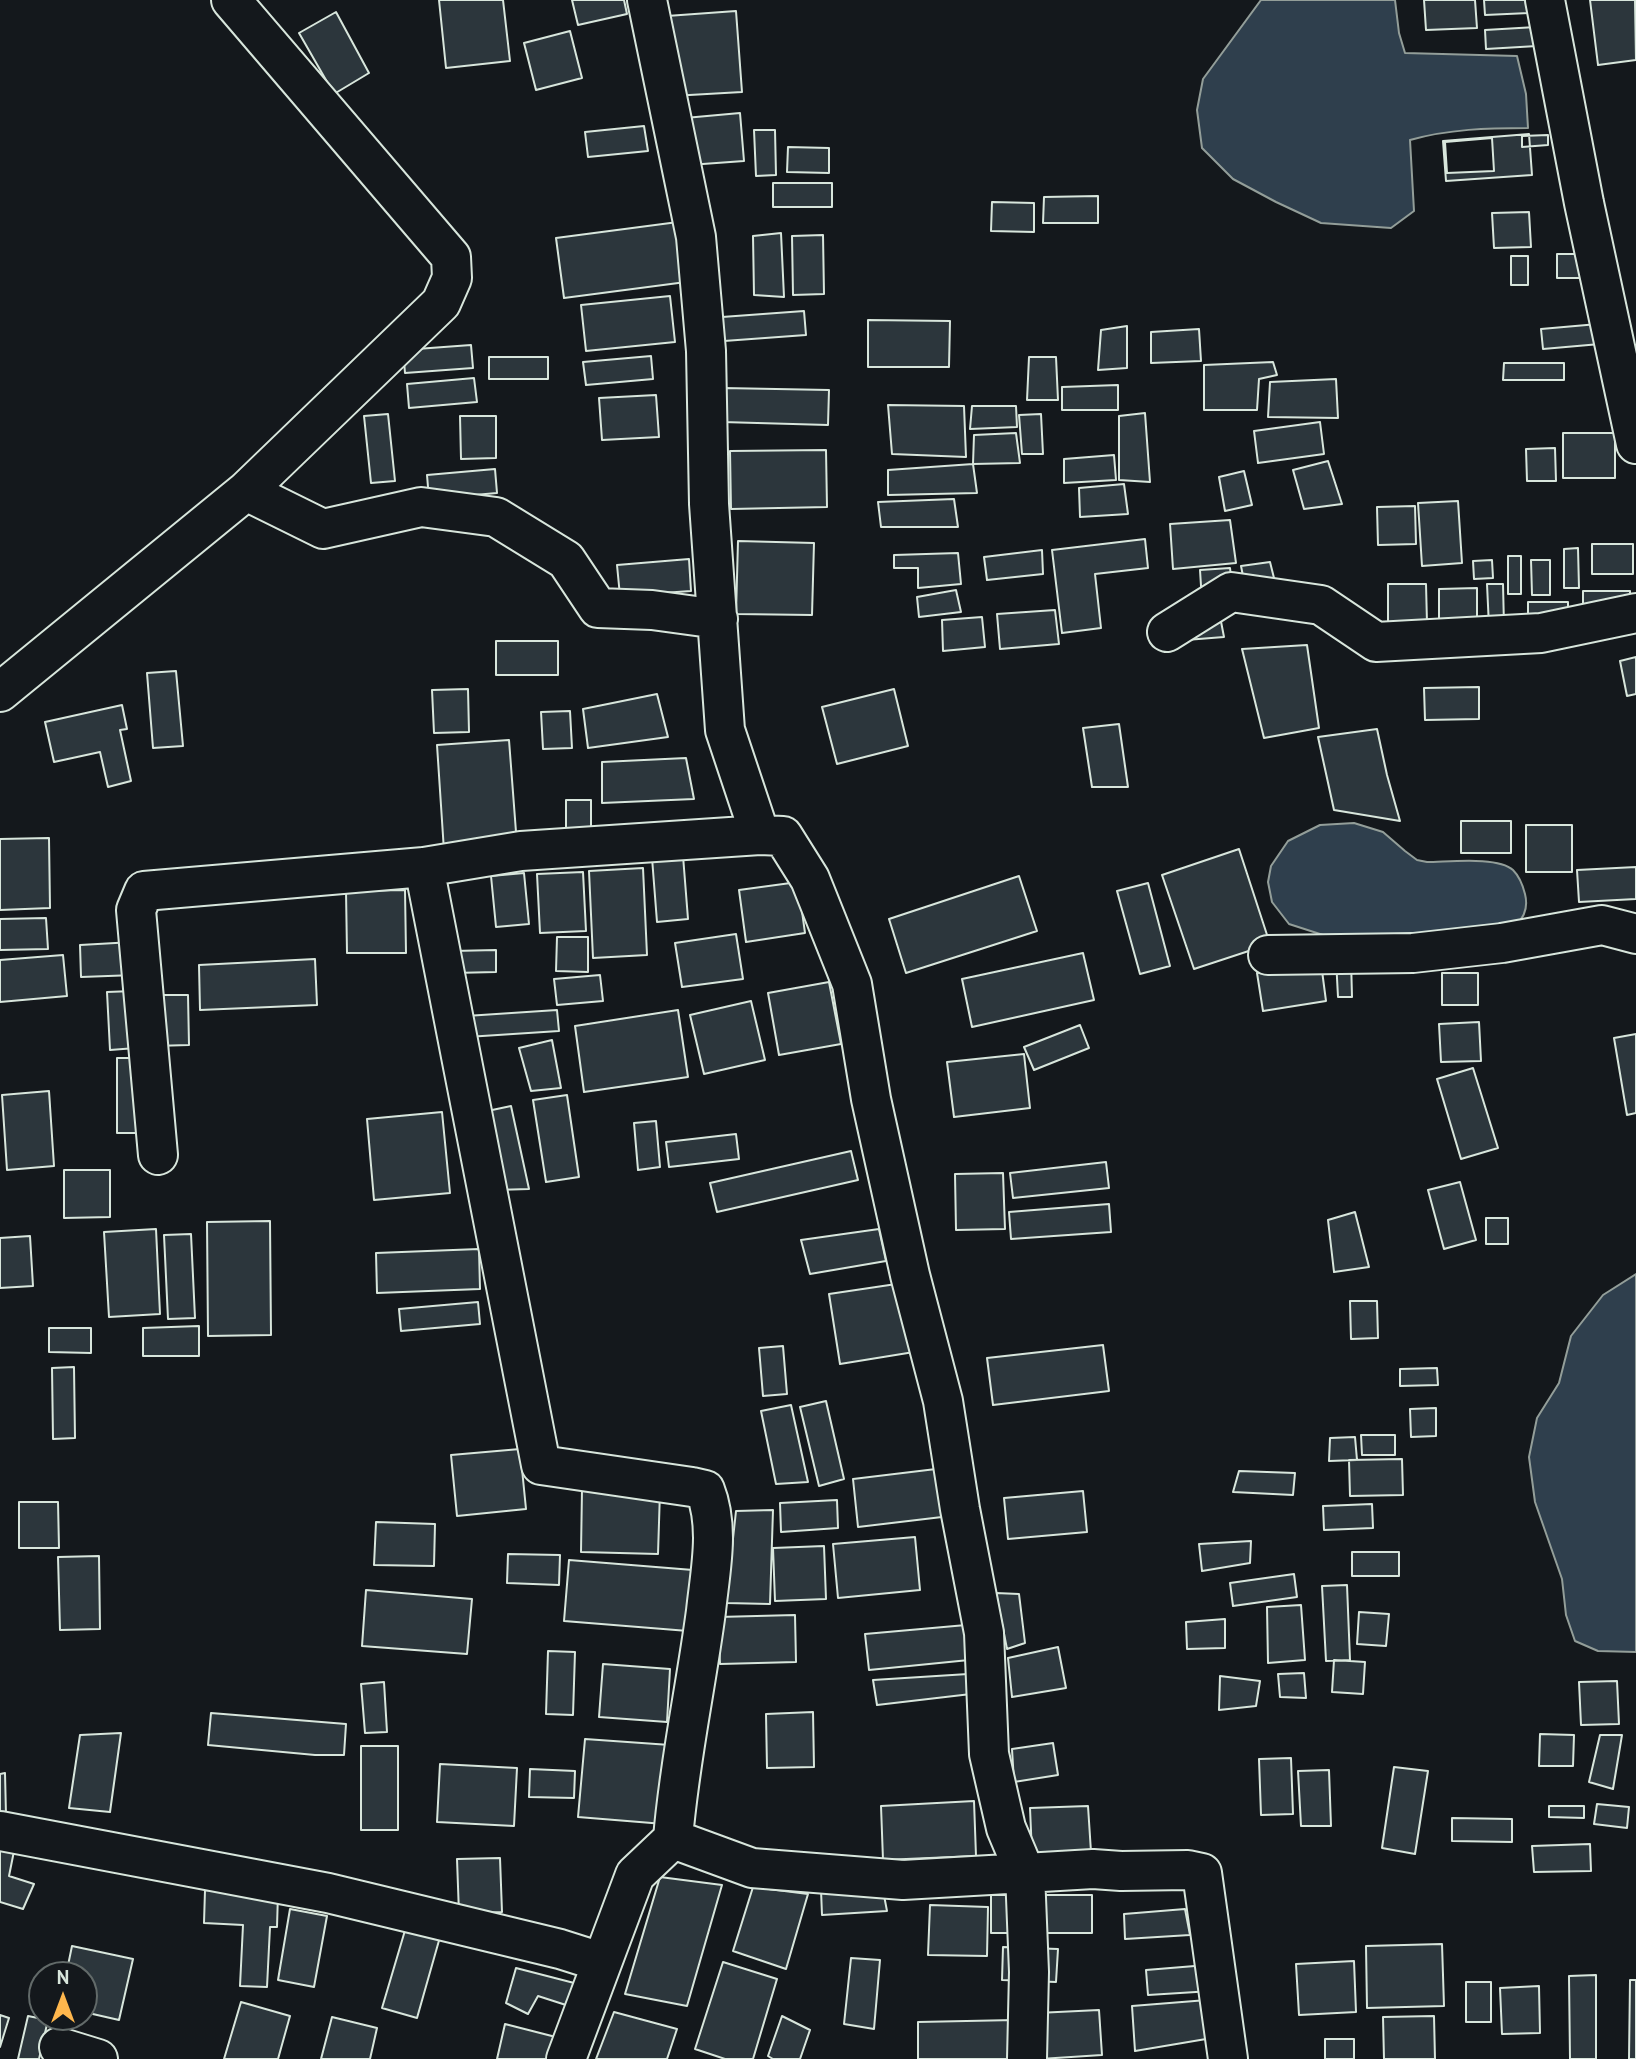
<!DOCTYPE html>
<html>
<head>
<meta charset="utf-8">
<style>
	body { margin:0 }
	#map { position:relative; width:1636px; height:2059px; overflow:hidden; background:#14181c; font-family:"PT Sans",sans-serif }
	canvas { display:block }
	.north { position:absolute; left:28px; top:1961px; width:70px; height:70px; box-sizing:border-box; background:#14181c; border:2px solid #626a69; border-radius:50%; rotate:0deg; font-size:19px; font-weight:700; line-height:28px; text-align:center; color:#d8e6dc }
	.north::after { content:''; display:block; margin:auto; width:24px; height:32px; background:#ffb74d; clip-path:polygon(50% 0,100% 100%,50% 72%,0 100%) }
</style>
</head>
<body>
<div id="map">
<canvas width="1636" height="2059"></canvas>
<div class="north">N</div>
</div>
<script>
const ctx = document.querySelector('canvas').getContext('2d');
ctx.lineJoin = 'round';
function fillPath(path, color) { ctx.fillStyle = color; ctx.fill(path, 'evenodd'); }
function trace(path, color, width, dash) { ctx.strokeStyle = color; ctx.lineWidth = width; ctx.lineCap = dash ? 'butt' : 'round'; ctx.setLineDash(dash || []); ctx.stroke(path); }
const water = new Path2D(`
	M1261,0H1395L1399,33L1405,53L1517,56L1526,94L1528,128C1488,128 1449,129 1410,140L1414,211L1391,228L1321,223L1276,202L1233,179L1202,148L1197,110L1203,79Z
	M1354,823L1383,832L1405,851L1417,860L1427,862C1448,862 1498,856 1513,870C1519,876 1523,886 1525,894C1528,906 1525,916 1517,924L1453,935H1323L1289,924L1272,902L1268,882L1271,866L1288,841L1320,825Z
	M1636,1274V1652L1598,1651L1575,1641L1566,1615L1562,1579L1535,1502L1529,1457L1537,1418L1559,1383L1571,1336L1603,1295Z`);
const building = new Path2D(`
	M439,0H503L510,61L446,68Z
	M572,0H624L627,14L578,25Z
	M1424,0H1475L1477,28L1426,30Z
	M1484,0H1529V13L1485,15Z
	M1590,0H1635L1636,60L1598,65Z
	M736,11L742,92L672,96L667,16Z
	M336,12L369,73L334,94L299,33Z
	M1536,27L1537,46L1486,49L1485,30Z
	M570,31L582,78L536,90L524,43Z
	M740,113L744,161L689,165L685,118Z
	M644,126L648,151L588,157L585,132Z
	M754,130H775L776,175L756,176Z
	M1529,134L1532,175L1446,181L1443,141Z
	M1548,135V145L1522,147V136Z
	M1492,138L1494,171L1447,173L1445,142Z
	M788,147L829,148V173L787,172Z
	M773,183H832V207H773Z
	M1098,196V223H1043L1044,197Z
	M992,202L1034,203V232L991,231Z
	M1529,212L1531,247L1494,248L1492,213Z
	M678,222L686,282L564,298L556,238Z
	M781,233L784,297L754,295L753,236Z
	M823,235L824,294L793,295L792,236Z
	M1557,254H1584V278H1557Z
	M1511,256H1528V285H1511Z
	M670,296L675,342L586,351L581,305Z
	M804,311L806,335L724,341L722,317Z
	M868,320L950,321L949,367H868Z
	M1598,324L1600,344L1543,349L1541,329Z
	M1127,326V368L1098,370L1101,330Z
	M1199,329L1201,361L1151,363V332Z
	M471,345L473,368L405,373L403,350Z
	M651,356L653,379L586,385L583,362Z
	M489,357H548V379H489Z
	M1029,357H1056L1058,400H1027Z
	M1273,362L1277,375L1259,379L1257,410H1204V365Z
	M1504,363H1564V380H1503Z
	M474,378L477,402L409,408L407,384Z
	M1336,379L1338,418L1268,417L1270,382Z
	M1118,385V410H1062V387Z
	M723,388L829,390L828,425L722,422Z
	M656,395L659,437L602,440L599,398Z
	M888,405L964,406L966,457L892,454Z
	M972,406H1016L1017,427L970,429Z
	M1145,413L1150,482L1119,480V416Z
	M388,414L395,481L371,483L364,416Z
	M1041,414L1043,454H1022L1019,415Z
	M460,416H496V458L461,459Z
	M1320,422L1324,454L1258,463L1254,431Z
	M1016,433L1020,463L973,464L974,435Z
	M1563,433H1615V478H1563Z
	M1555,448L1556,481H1527L1526,449Z
	M826,450L827,507L731,509L730,451Z
	M1114,455L1116,480L1064,483V459Z
	M1328,461L1342,504L1304,509L1293,470Z
	M973,464L977,493L888,495V470Z
	M495,469L497,493L429,499L427,475Z
	M1244,471L1252,505L1225,511L1219,477Z
	M1124,484L1128,514L1080,517L1079,488Z
	M954,499L958,527H881L878,502Z
	M1458,501L1462,563L1422,566L1418,503Z
	M1415,506L1416,544L1378,545L1377,507Z
	M1230,520L1236,563L1173,569L1170,524Z
	M1145,539L1148,568L1095,574L1101,628L1062,633L1052,550Z
	M738,541L814,543L812,615L736,614Z
	M1592,544H1633V574H1592Z
	M1578,548L1579,588H1564V549Z
	M1042,550L1043,574L987,580L984,557Z
	M958,553L961,584L918,588V568H894V555Z
	M1508,556H1521V594H1508Z
	M689,559L691,591L620,596L617,565Z
	M1492,560L1493,578L1474,579L1473,561Z
	M1531,560H1550V595H1532Z
	M1270,562L1277,590L1247,596L1241,566Z
	M1230,568L1234,600L1202,602L1200,570Z
	M1388,584H1426L1427,623H1388Z
	M1487,584H1503L1504,626L1489,627Z
	M1477,588V627H1439V589Z
	M956,590L961,612L919,617L917,597Z
	M1583,591H1630V611H1583Z
	M1528,602H1568V620L1528,621Z
	M1218,606L1224,637L1186,640Z
	M1055,610L1059,644L1000,649L997,614Z
	M982,617L985,647L943,651L942,620Z
	M496,641H558V675H496Z
	M1307,645L1319,728L1264,738L1242,649Z
	M1636,657V694L1627,696L1620,661Z
	M176,671L183,746L153,748L147,673Z
	M1479,687V719L1425,720L1424,688Z
	M468,689L469,732L434,733L432,690Z
	M894,689L908,746L837,764L822,707Z
	M657,694L668,737L588,748L583,709Z
	M122,705L127,729L120,730L131,781L108,787L100,752L54,762L45,722Z
	M570,711L572,748L543,749L541,712Z
	M1119,724L1128,787H1092L1083,728Z
	M1377,729L1387,775L1400,821L1334,810L1318,737Z
	M509,740L517,845L444,851L437,745Z
	M686,758L694,799L602,803V762Z
	M566,800H591V841H566Z
	M1461,821H1511V853H1461Z
	M1526,825H1572V872H1526Z
	M49,838L50,908L0,910V839Z
	M682,843L688,919L657,922L651,845Z
	M1239,849L1270,944L1194,969L1162,875Z
	M1636,867V899L1579,902L1577,870Z
	M643,868L647,955L593,958L589,871Z
	M583,872L586,931L540,933L537,874Z
	M524,873L529,924L496,927L491,876Z
	M1019,876L1037,931L906,973L889,919Z
	M798,882L805,933L746,942L739,890Z
	M1148,883L1170,966L1140,974L1117,891Z
	M405,890L406,953H347L346,891Z
	M46,918L48,949L0,950V919Z
	M736,934L743,979L682,987L675,943Z
	M557,937H588V972L556,971Z
	M133,942L135,975L81,977L80,945Z
	M496,950V972L453,973V951Z
	M1083,953L1094,1000L972,1027L962,979Z
	M63,955L67,996L0,1002V960Z
	M315,959L317,1005L200,1010L199,965Z
	M1336,959H1351L1352,997H1338Z
	M1321,963L1326,1001L1263,1011L1257,973Z
	M1442,973H1478V1005H1442Z
	M600,975L603,1001L557,1005L554,979Z
	M829,982L841,1044L779,1055L768,993Z
	M133,991L136,1048L110,1050L107,992Z
	M152,995H188L189,1045L154,1046Z
	M751,1001L765,1060L704,1074L690,1015Z
	M557,1010L559,1031L467,1037L466,1016Z
	M678,1010L688,1077L584,1092L575,1026Z
	M1479,1022L1481,1061L1441,1062L1439,1024Z
	M1080,1025L1089,1048L1034,1070L1024,1047Z
	M1636,1034V1113L1627,1115L1614,1038Z
	M552,1040L561,1088L531,1091L519,1048Z
	M1024,1054L1030,1108L954,1117L947,1062Z
	M117,1058H140V1133H117Z
	M1473,1068L1498,1148L1461,1159L1437,1079Z
	M49,1091L54,1166L7,1170L2,1095Z
	M567,1095L579,1177L546,1182L533,1100Z
	M511,1106L529,1189L495,1190L478,1113Z
	M442,1112L450,1193L374,1200L367,1119Z
	M656,1121L660,1167L638,1170L634,1123Z
	M736,1134L739,1159L669,1167L666,1142Z
	M851,1151L858,1180L717,1212L710,1183Z
	M1106,1162L1109,1188L1013,1198L1010,1173Z
	M64,1170H110V1217L64,1218Z
	M1003,1173L1005,1229L956,1230L955,1174Z
	M1460,1182L1476,1240L1444,1249L1428,1190Z
	M1109,1204L1111,1232L1011,1239L1009,1212Z
	M1355,1212L1369,1267L1334,1272L1328,1220Z
	M1486,1218H1508V1244H1486Z
	M270,1221L271,1335L208,1336L207,1222Z
	M156,1229L160,1314L109,1317L104,1232Z
	M879,1229L886,1261L810,1274L801,1240Z
	M191,1234L195,1318L168,1319L164,1235Z
	M30,1236L33,1286L0,1288V1238Z
	M479,1249L480,1289L377,1293L376,1253Z
	M903,1283L914,1352L840,1364L829,1294Z
	M1350,1301H1377L1378,1338L1351,1339Z
	M478,1302L480,1324L401,1331L399,1309Z
	M199,1326V1356H143V1328Z
	M49,1328H91V1353L49,1352Z
	M1103,1345L1109,1391L993,1405L987,1358Z
	M783,1346L787,1394L763,1396L759,1348Z
	M74,1367L75,1438L53,1439L52,1368Z
	M1437,1368L1438,1385L1400,1386V1369Z
	M826,1401L844,1479L819,1486L800,1407Z
	M791,1405L808,1482L776,1484L761,1411Z
	M1436,1408V1436L1411,1437L1410,1409Z
	M1361,1435H1395V1455H1362Z
	M1355,1437L1357,1460L1329,1461L1330,1438Z
	M520,1449L526,1509L457,1516L451,1455Z
	M1402,1459L1403,1495L1350,1496L1349,1460Z
	M936,1469L942,1517L858,1527L853,1479Z
	M1239,1471L1295,1473L1293,1495L1233,1492Z
	M582,1489L660,1491L658,1554L581,1552Z
	M1083,1491L1087,1532L1008,1539L1004,1498Z
	M837,1500L838,1528L781,1532L780,1503Z
	M19,1502H58L59,1548H19Z
	M1372,1504L1373,1528L1324,1530L1323,1506Z
	M773,1510L770,1604L726,1603L736,1511Z
	M376,1522L435,1524L434,1566L374,1565Z
	M915,1537L920,1590L838,1598L833,1544Z
	M1251,1541L1250,1563L1202,1571L1199,1544Z
	M824,1546L826,1599L775,1601L773,1548Z
	M1352,1552H1399V1576H1352Z
	M508,1554L560,1555L559,1585L507,1583Z
	M99,1556L100,1629L60,1630L58,1557Z
	M569,1560L693,1570L688,1631L564,1621Z
	M1294,1574L1297,1597L1233,1606L1230,1583Z
	M1347,1585L1350,1660L1326,1661L1322,1586Z
	M366,1590L472,1599L467,1654L362,1646Z
	M996,1593L1019,1594L1025,1643L1007,1649Z
	M1301,1605L1305,1660L1268,1663L1267,1607Z
	M1359,1612L1389,1614L1386,1646L1357,1644Z
	M795,1615L796,1662L720,1664L718,1617Z
	M1225,1619V1648L1187,1649L1186,1622Z
	M966,1625L969,1660L869,1670L865,1634Z
	M1058,1647L1066,1688L1012,1697L1008,1658Z
	M548,1651L575,1652L573,1715L546,1714Z
	M1334,1660L1365,1662L1363,1694L1332,1692Z
	M603,1664L670,1669L667,1722L599,1717Z
	M1304,1673L1306,1698L1280,1697L1278,1674Z
	M968,1674L971,1694L877,1705L873,1680Z
	M1220,1676L1260,1681L1256,1706L1219,1710Z
	M1617,1681L1619,1724L1581,1725L1579,1682Z
	M384,1682L387,1732L365,1733L361,1684Z
	M813,1712L814,1767L767,1768L766,1714Z
	M211,1713L346,1724L344,1755H315L208,1745Z
	M121,1733L110,1812L69,1808L80,1735Z
	M1540,1734L1574,1735L1573,1766H1539Z
	M1600,1735H1622L1613,1789L1589,1782Z
	M585,1739L670,1745L664,1824L578,1817Z
	M1053,1743L1058,1775L1014,1782L1012,1749Z
	M361,1746H398V1830H361Z
	M1291,1758L1293,1814L1261,1815L1259,1759Z
	M440,1764L517,1768L514,1826L437,1822Z
	M1394,1767L1428,1771L1415,1854L1382,1848Z
	M530,1769L575,1771L574,1798L529,1797Z
	M1329,1770L1331,1826H1301L1298,1771Z
	M5,1773L6,1815H0V1774Z
	M974,1801L976,1856L883,1860L881,1806Z
	M1597,1804L1629,1807L1627,1828L1594,1824Z
	M1088,1806L1091,1852L1032,1854L1030,1808Z
	M1549,1806H1584V1818L1549,1817Z
	M1452,1818L1512,1819V1842L1452,1841Z
	M0,1841L15,1846L9,1876L34,1884L23,1909L0,1902Z
	M1590,1844L1591,1871L1534,1872L1532,1846Z
	M500,1858L502,1912L459,1914L457,1859Z
	M660,1877L722,1885L687,2006L625,1994Z
	M882,1885L887,1911L822,1915L821,1890Z
	M753,1887L808,1894L786,1969L733,1951Z
	M205,1890L278,1893L277,1927H270L267,1987L240,1986L243,1925L204,1923Z
	M991,1895H1092V1933H991Z
	M930,1905L988,1907L987,1956L928,1955Z
	M290,1909L327,1916L314,1987L278,1980Z
	M1185,1909L1190,1935L1125,1939L1124,1914Z
	M406,1927L440,1937L417,2018L382,2008Z
	M1442,1944L1444,2006L1367,2008L1366,1946Z
	M72,1946L133,1959L119,2020L84,2012V1975H66Z
	M1003,1947L1058,1949L1056,1982L1002,1980Z
	M851,1958L880,1960L874,2029L844,2024Z
	M1354,1961L1356,2012L1299,2015L1296,1964Z
	M723,1962L777,1979L753,2059H725L695,2049Z
	M1207,1965L1212,1991L1148,1995L1146,1970Z
	M516,1968L578,1984L569,2006L538,1996L528,2014L506,2003Z
	M1596,1975V2059H1570L1569,1976Z
	M1630,1980H1636V2059H1629Z
	M1466,1982H1491V2022H1466Z
	M1539,1986L1540,2033L1502,2034L1500,1988Z
	M1207,2000L1212,2038L1135,2051L1132,2006Z
	M241,2002L290,2016L278,2059H224Z
	M1099,2010L1102,2055L1040,2059L1037,2013Z
	M614,2012L677,2029L667,2059H596Z
	M0,2015L9,2018L0,2047Z
	M28,2016L48,2020L39,2059H18Z
	M782,2016L810,2030L800,2059H773L768,2056Z
	M1434,2016L1435,2059H1384L1383,2017Z
	M332,2017L377,2028L370,2059H321Z
	M1015,2020V2059H918V2022Z
	M505,2024L587,2045L584,2059H497Z
	M1325,2039H1354V2059H1325Z`);
const minor = new Path2D(`
	M647,0L696,237L706,351L709,504L725,730L760,835L783,836L810,879L852,984L871,1099L910,1275L943,1401L960,1509L984,1633L989,1754L1006,1828L1025,1873L1093,1869L1121,1871L1188,1870L1202,1873L1228,2059
	M1545,0L1584,203L1636,444
	M246,491L323,529L421,507L496,517L566,560L598,608L652,610L718,619
	M1167,632L1231,592L1321,605L1376,642L1541,633L1636,613
	M0,692L246,491L441,303L452,278L451,257L231,0
	M424,867L541,1465L692,1487L705,1490C720,1528 710,1572 706,1611C696,1687 679,1763 673,1839L752,1868L903,1880L1025,1873L1029,1972L1027,2059
	M1268,955L1413,953L1502,943L1602,925L1636,934
	M158,1155L136,910L144,891L424,867L521,851L760,835
	M0,1831L328,1893L560,1949L601,1962
	M59,2047L98,2059
	M566,2059L635,1875L673,1839`);
fillPath(water, '#2f3f4d');
trace(water, '#939e99', 2);
fillPath(building, '#2c363c');
trace(building, '#d8e6dc', 2);
trace(minor, '#d8e6dc', 42);
trace(minor, '#14181c', 38);
</script>
</body>
</html>
